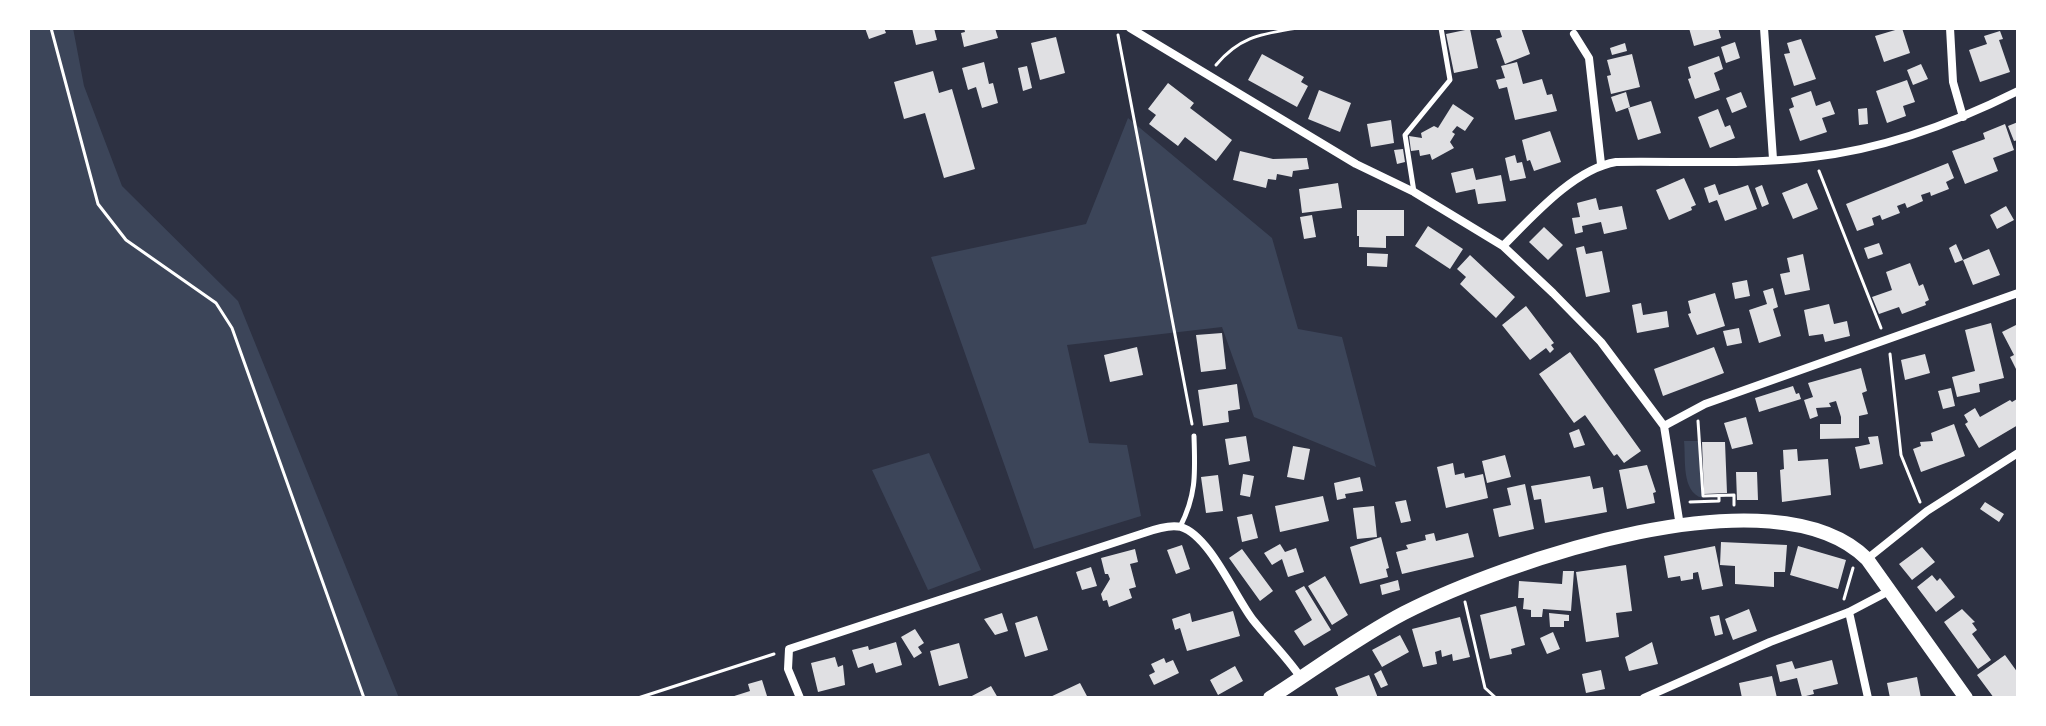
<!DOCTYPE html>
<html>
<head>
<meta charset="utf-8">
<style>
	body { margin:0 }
	#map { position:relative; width:2046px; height:726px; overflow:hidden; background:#2d3142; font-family:Jost,sans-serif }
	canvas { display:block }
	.frame { position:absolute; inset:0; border:30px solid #fff; pointer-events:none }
</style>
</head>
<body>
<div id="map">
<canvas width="2046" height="726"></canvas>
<div class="frame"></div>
</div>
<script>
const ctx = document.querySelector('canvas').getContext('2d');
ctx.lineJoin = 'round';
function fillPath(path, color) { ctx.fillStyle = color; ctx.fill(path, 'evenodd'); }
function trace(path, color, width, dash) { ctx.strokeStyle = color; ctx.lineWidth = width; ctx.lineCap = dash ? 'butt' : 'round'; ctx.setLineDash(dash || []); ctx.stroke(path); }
const green = new Path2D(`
	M28,28H73L84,86L122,186L238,301L399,698H28Z
	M1128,118L1272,238L1298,329L1342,337L1376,467L1254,417L1222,327L1067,345L1089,443L1127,445L1141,516L1034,549L931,257L1086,224Z
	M1684,441H1699L1702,498C1681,491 1686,459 1684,441Z
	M929,453L981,570L928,590L872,470Z`);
const building = new Path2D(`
	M865,28H884L886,33L869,39Z
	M912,28H934L937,40L916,45Z
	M964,28H995L998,38L964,47L961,33L965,32Z
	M1499,28H1521L1530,54L1505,64L1496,39L1502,37Z
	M1689,28H1718L1721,38L1694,46Z
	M1902,28L1910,53L1884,62L1875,36Z
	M1470,29L1478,68L1454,73L1446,34Z
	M2000,31L2003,39L1999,40L2010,72L1980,82L1969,50L1987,44L1984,36Z
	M1056,37L1065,73L1040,80L1031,43Z
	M1801,39L1816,79L1794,86L1784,54L1790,53L1787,43Z
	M1735,42L1740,58L1726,63L1721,47Z
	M1625,43L1627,51L1612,55L1610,48Z
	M1262,54L1304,77L1301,82L1308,86L1297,107L1248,80Z
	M1632,54L1640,87L1611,94L1607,76L1611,75L1607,60Z
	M1719,56L1723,69L1714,73L1720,90L1695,99L1688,79L1691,78L1688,67Z
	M984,62L989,84L993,83L998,103L982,108L976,87L968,90L962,68Z
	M1517,62L1523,84L1542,79L1547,95L1552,94L1557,111L1515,120L1507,87L1499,89L1496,80L1505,78L1501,66Z
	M1921,64L1928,79L1913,85L1907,70Z
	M1027,66L1032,88L1023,91L1018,68Z
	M933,71L939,93L952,89L975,169L944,178L925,113L904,119L894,82Z
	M1907,80L1915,102L1903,106L1906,116L1887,123L1876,91Z
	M1168,83L1194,103L1190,108L1232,140L1216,161L1185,137L1178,146L1149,124L1156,115L1148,109Z
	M1319,90L1351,103L1340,132L1308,119Z
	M1811,91L1816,106L1830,101L1835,114L1822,118L1827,132L1800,141L1789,109L1794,107L1791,98Z
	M1626,92L1630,107L1616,112L1611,97Z
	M1741,92L1747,107L1732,113L1726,98Z
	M1651,101L1661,133L1638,140L1628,108Z
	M1453,104L1474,118L1465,131L1457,126L1452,132L1455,134L1450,142L1454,148L1432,160L1430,154L1420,156L1419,150L1411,151L1409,136L1422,138L1421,133L1434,126L1438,128Z
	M1867,108L1868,124L1859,125L1858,109Z
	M1718,109L1725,127L1730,125L1735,138L1710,148L1698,117Z
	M1391,120L1394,143L1371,147L1367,124Z
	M2018,122V140L2014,141L2008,126Z
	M2005,124L2014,150L1993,158L1998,171L1965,184L1952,151L1985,139L1983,133Z
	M1550,131L1561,162L1534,171L1530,160L1527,161L1522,140Z
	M1403,149L1405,162L1397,164L1394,150Z
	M1240,151L1273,159L1307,158L1309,169L1293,171L1292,177L1277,174L1276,180L1268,179L1266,188L1233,180Z
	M1515,155L1517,163L1522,162L1526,178L1510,181L1505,158Z
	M1948,163L1954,178L1946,182L1949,189L1931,196L1930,192L1921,195L1923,201L1907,208L1905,203L1897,206L1900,213L1882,220L1880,215L1872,218L1874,225L1857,231L1846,204Z
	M1473,168L1476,180L1501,175L1506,201L1478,204L1475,189L1456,193L1451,173Z
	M1684,178L1696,205L1691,207L1692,210L1669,220L1656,190Z
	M1338,183L1342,208L1302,213L1299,189Z
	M1807,183L1818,209L1793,219L1782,193Z
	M1715,184L1719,195L1748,185L1757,209L1725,221L1717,200L1709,203L1704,188Z
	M1762,185L1769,204L1762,207L1755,188Z
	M1596,198L1599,210L1622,206L1627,229L1604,234L1601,222L1582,226L1583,232L1575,234L1572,218L1580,217L1577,203Z
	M2006,206L2014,220L1997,229L1990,215Z
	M1357,210H1404V236H1386V248L1359,247V236H1357Z
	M1312,215L1316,237L1304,239L1300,217Z
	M1428,226L1463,249L1450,269L1415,246Z
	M1544,227L1563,245L1548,260L1529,242Z
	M1879,243L1883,254L1868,259L1864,248Z
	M1956,244L1963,260L1955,263L1949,248Z
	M1584,246L1586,254L1602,251L1610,292L1586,297L1576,248Z
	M1989,249L2000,275L1973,285L1963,260Z
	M1367,253L1388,254L1387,267L1367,266Z
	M1803,254L1810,290L1785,295L1780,274L1790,272L1787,258Z
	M1470,255L1515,297L1496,318L1460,284L1466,277L1457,269Z
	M1910,263L1919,286L1923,284L1929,300L1925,302L1926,305L1902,314L1899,307L1879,314L1872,297L1892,290L1886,272Z
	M1747,280L1750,296L1735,299L1732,283Z
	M1773,288L1778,307L1773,309L1781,336L1759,343L1749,310L1767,304L1763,291Z
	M1715,293L1725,326L1697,335L1688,314L1691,313L1688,301Z
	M1641,303L1643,315L1667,311L1669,327L1637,333L1632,305Z
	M1829,304L1834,324L1847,321L1850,336L1825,342L1823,334L1809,336L1804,310Z
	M1526,306L1554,343L1551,345L1554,349L1550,353L1546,348L1530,360L1502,325Z
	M1991,323L2004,378L1979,384L1980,392L1957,397L1952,377L1975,371L1965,330Z
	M2018,324V373L2010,357L2014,355L2002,332Z
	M1739,328L1742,343L1727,346L1723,331Z
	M1222,333L1226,369L1201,372L1196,335Z
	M1137,347L1143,375L1110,382L1104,355Z
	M1714,347L1724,373L1663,396L1654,369Z
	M1570,352L1641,451L1624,463L1617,454L1614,456L1585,415L1574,423L1539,374Z
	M1925,354L1930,373L1905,380L1901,360Z
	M1861,368L1867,391L1862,393L1868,414L1859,416V438L1820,439V424H1841V417L1836,401L1829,403L1831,407L1816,408L1818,416L1810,419L1804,400L1813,397L1808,383Z
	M1237,384L1240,409L1228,411L1229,422L1203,426L1198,390Z
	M1793,386L1796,394L1799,393L1801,399L1759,412L1755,398Z
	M1951,388L1955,406L1943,409L1938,391Z
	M2017,399L2018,425L1979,448L1965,424L1968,422L1964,415L1975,408L1980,417L2010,400L2012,402Z
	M1746,417L1753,444L1732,449L1724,423Z
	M1954,424L1965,456L1921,472L1913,449L1921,446L1920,442L1933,441L1931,433Z
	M1579,429L1585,445L1574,448L1569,433Z
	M1246,436L1250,461L1229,465L1225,439Z
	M1878,436L1883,464L1860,469L1855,447L1870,444L1868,437Z
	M1702,442H1725L1727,493L1704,494Z
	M1293,446L1310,449L1304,480L1287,477Z
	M1797,449L1798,461L1828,459L1831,495L1782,502L1780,470L1784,469L1783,450Z
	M1505,455L1511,477L1487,483L1482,461Z
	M1453,463L1455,475L1464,473L1465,478L1483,474L1488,498L1446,508L1437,467Z
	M1647,465L1656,492L1653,493L1655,503L1627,509L1619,470Z
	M1736,472H1757L1758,500H1737Z
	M1243,474L1254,476L1250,497L1240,495Z
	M1218,475L1223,511L1206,513L1201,477Z
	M1590,476L1593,489L1603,487L1607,512L1545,523L1541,499L1534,500L1531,486Z
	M1360,477L1363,491L1345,494L1346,498L1337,500L1334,483Z
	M1525,484L1534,529L1499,537L1493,509L1511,505L1507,488Z
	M1323,496L1329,521L1280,532L1275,506Z
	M1406,500L1411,521L1401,523L1395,502Z
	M1985,502L2004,514L1999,522L1980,509Z
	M1374,506L1377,537L1357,539L1353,508Z
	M1252,514L1258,538L1242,542L1237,517Z
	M1434,533L1436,541L1468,533L1474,557L1402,574L1396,552L1408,549L1406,545L1426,540L1425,535Z
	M1381,537L1389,568L1386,569L1388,577L1360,584L1350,547Z
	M1721,542L1787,545L1785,572H1774V587L1735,584V566L1720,565Z
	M1280,544L1285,552L1296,548L1304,572L1288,577L1282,559L1272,565L1264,553Z
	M1182,545L1190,569L1176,574L1167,550Z
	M1715,546L1723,586L1702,590L1698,572L1693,573V579L1681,581L1680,576L1668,578L1664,556Z
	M1798,546L1846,560L1838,589L1790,575Z
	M1922,547L1935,562L1912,580L1899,564Z
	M1135,549L1138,562L1130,564L1136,587L1129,589L1132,598L1109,607L1107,600L1103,601L1101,594L1110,579L1108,574H1105L1101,558Z
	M1242,549L1273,591L1260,601L1229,558Z
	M1626,565L1632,611L1616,613L1619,637L1586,642L1576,572Z
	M1091,567L1097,586L1082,590L1076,572Z
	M1563,571H1574L1571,611L1543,609L1542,617H1531V610L1523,609L1524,598H1518L1519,581L1562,584Z
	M1932,575L1937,581L1940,578L1955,597L1936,612L1917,587Z
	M1325,576L1348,615L1332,625L1308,586Z
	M1398,580L1400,590L1382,595L1380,585Z
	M1304,586L1331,630L1304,646L1294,631L1312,620L1295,591Z
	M1516,606L1525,645L1511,649L1512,654L1490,659L1480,615Z
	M1749,609L1757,631L1733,640L1725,619Z
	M1962,609L1975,622L1972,623L1977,630L1972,634L1991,660L1978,669L1944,622Z
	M1233,611L1240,636L1187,651L1180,628L1175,630L1172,619L1190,613L1192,622Z
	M1002,613L1008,631L995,635L984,619Z
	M1549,613L1569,615V621H1564V627H1550Z
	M1719,615L1723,634L1715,636L1710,617Z
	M1037,616L1048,650L1025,657L1015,623Z
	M1460,617L1470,657L1453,661L1452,654L1442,657L1441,650L1435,652L1437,664L1423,667L1412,629Z
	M915,629L924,643L918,647L922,653L914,658L901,637Z
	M1553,632L1560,649L1547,654L1540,638Z
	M1400,635L1409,652L1382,667L1372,650Z
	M896,642L902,665L876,673L873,663L858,668L852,650L868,646L869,650Z
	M1652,642L1658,664L1629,671L1625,657Z
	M959,643L968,678L939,686L930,651Z
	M2005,655L2018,673V698H1994L1977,675Z
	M835,657L838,667L843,665L845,685L818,692L811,663Z
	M1164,658L1166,663L1173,660L1179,673L1154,685L1149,675L1155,672L1151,664Z
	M1832,660L1838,684L1813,690L1814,694L1802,697L1797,678L1780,682L1776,665L1792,661L1795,669Z
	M1235,666L1243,681L1218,695L1210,680Z
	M1381,670L1388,685L1381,688L1374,674Z
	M1601,670L1605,689L1586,693L1582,674Z
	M1369,675L1378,698H1339L1335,688Z
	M1772,676L1777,698H1742L1739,683Z
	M1917,677L1921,698H1890L1887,683Z
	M762,680L767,696L728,698L750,691L748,684Z
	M1080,683L1088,698H1048Z
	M991,686L998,698H968Z`);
const path = new Path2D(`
	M51,28L98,204L126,240L216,303L232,328L364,698
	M1118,35L1192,424
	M1216,65C1240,36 1262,34 1297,28
	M1819,171L1881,328
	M1890,354L1901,455L1920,502
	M1698,421L1703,496L1734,495V505
	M1690,502L1719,501V497
	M1844,599L1853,568
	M1465,602L1485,688L1496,698
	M638,698L774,654`);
const service = new Path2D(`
	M1414,192L1405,135L1450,80L1441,28
	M1180,527C1197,494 1195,472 1194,436`);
const minor = new Path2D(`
	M1130,28L1356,164L1414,192L1503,246L1553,293L1601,342L1664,426L1680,526
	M1764,28L1773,159
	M1950,28L1953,82L1963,117
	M1574,34L1589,58L1601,164
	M1503,246C1532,217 1574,169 1616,162C1681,161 1749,165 1813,157C1885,149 1954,123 2018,91
	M1664,426L1705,404L2018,293
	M1867,559L1927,511L2018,453
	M1849,612L1868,698
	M800,698L788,669L789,649L1144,533C1155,529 1170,524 1181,527C1210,536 1235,597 1253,620C1269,640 1287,657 1301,678
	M1644,698L1770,642L1849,612L1889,591`);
const secondary = new Path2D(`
	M1270,698C1314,670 1358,637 1404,613C1504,562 1775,467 1867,559L1966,698`);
fillPath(green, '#3c4559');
fillPath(building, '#e0e0e3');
trace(path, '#fff', 3);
trace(service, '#fff', 5);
trace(minor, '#fff', 8);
trace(secondary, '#fff', 14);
</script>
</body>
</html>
